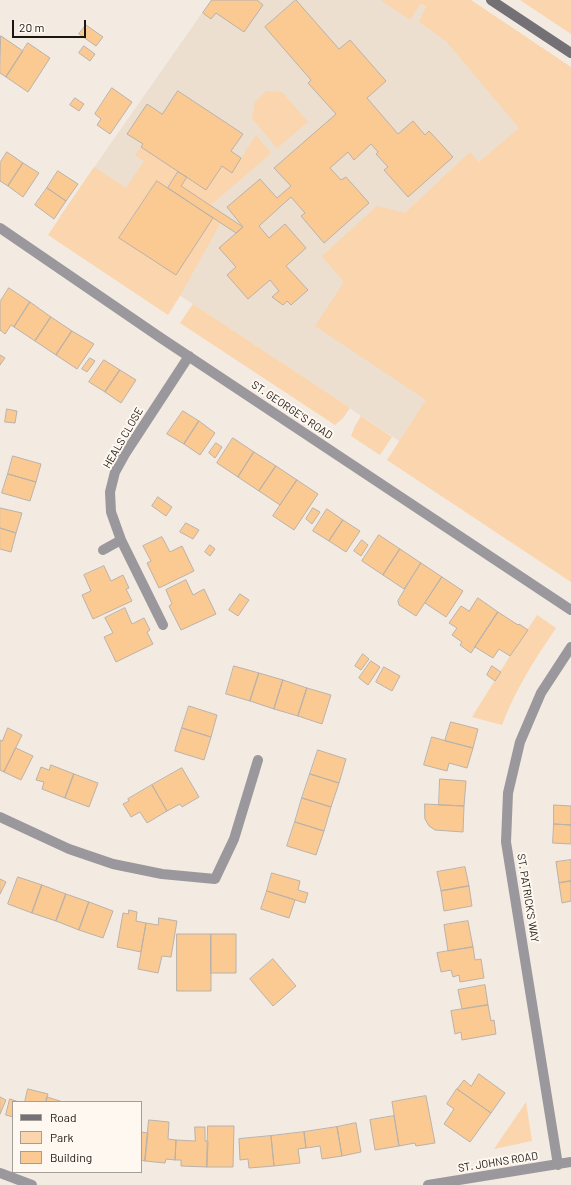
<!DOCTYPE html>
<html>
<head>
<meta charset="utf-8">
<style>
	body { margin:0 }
	#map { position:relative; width:571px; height:1185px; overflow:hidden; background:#f3eae1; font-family:Barlow,sans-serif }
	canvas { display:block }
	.legend { position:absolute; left:12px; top:1101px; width:130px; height:72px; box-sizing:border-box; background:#fff8f1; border:1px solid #a39e98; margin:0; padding:5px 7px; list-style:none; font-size:12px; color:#191613 }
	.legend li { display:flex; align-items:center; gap:8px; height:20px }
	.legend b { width:20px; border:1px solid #a39e98 }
	.scale { position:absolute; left:12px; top:20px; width:74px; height:18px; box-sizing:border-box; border:2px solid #191613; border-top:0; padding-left:5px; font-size:12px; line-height:14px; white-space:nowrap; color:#191613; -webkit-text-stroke:3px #fff8f1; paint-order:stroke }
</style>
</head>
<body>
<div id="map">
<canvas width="571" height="1185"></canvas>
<ul class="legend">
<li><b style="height:5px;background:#737076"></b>Road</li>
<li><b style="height:11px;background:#fad5ad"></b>Park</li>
<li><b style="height:11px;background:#fbc992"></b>Building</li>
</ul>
<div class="scale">20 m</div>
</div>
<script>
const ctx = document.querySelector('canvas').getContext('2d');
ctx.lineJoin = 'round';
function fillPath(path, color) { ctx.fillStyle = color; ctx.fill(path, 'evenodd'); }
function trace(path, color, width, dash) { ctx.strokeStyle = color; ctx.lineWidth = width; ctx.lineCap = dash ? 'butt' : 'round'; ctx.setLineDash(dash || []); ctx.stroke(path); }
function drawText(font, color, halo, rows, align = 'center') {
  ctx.font = font + ' Barlow,sans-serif'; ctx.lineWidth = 4; ctx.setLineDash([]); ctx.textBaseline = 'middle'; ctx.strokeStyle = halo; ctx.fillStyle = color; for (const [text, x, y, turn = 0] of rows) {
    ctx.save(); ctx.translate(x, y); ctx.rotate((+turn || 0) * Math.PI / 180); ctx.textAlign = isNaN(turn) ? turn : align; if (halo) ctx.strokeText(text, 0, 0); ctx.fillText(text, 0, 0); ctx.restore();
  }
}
const built = new Path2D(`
	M211,0H414L571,104V555L60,216Z`);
const green = new Path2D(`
	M381,0H471L571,67V582L387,460L426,400L315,326L344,282L322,256L377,206L405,213L470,152L479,162L519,128L446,41L419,22L426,7L420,4L410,20Z
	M520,0H571V34Z
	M266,91L282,92L308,122L277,148L252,118L255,102Z
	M256,135L271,153L211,205L181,186L187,177L206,190L222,166L232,172Z
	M141,147L178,172L168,188L157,181L119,238L176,275L213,218L221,222L180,296L168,315L48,235L94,167L126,188L144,161L135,155Z
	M193,304L350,408L343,418L335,425L180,323Z
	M361,416L392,437L380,455L351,436L355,426Z
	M537,615L556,628C535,659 515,690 502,725L472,717L510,656Z
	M526,1102L532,1141L494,1149Z`);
const building = new Path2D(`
	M212,0H257L263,5L244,32L216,13L211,19L203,13Z
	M296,0L339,49L350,40L386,81L367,98L398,134L413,121L425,135L429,131L453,157L408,197L384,170L388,167L376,154L378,152L371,144L354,160L348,152L330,168L341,180L346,177L369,203L324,243L301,216L305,213L291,197L259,226L269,238L285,224L306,248L286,266L308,290L291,305L287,301L283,305L272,297L279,291L270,280L248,299L227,275L236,267L219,248L243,227L227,207L260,179L277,198L291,186L274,168L336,114L308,83L311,80L265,27Z
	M86,25L103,37L96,46L79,34Z
	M1,36L23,51L6,77L0,73Z
	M28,43L50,58L28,92L6,77Z
	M84,46L95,54L90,61L79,53Z
	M112,88L132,102L110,134L97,125L101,119L95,114Z
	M178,91L243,134L231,151L241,158L232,173L222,166L206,190L141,147L143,144L127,134L147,104L162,114Z
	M75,98L84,104L79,111L70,105Z
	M7,152L23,163L8,186L0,181V163Z
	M23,163L39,173L23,197L8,186Z
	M58,171L78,184L66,201L47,188Z
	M178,172L187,177L181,186L243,227L236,233L168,188Z
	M157,181L213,218L176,275L119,238Z
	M47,188L66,201L54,219L35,205Z
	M9,288L30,302L14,327L11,325L5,334L0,330V302Z
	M30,302L51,317L35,341L14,327Z
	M51,317L72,331L56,355L35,341Z
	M72,331L94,344L77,369L56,355Z
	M0,355L5,358L0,365Z
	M90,358L95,361L87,372L82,369Z
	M104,360L120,370L105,392L89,382Z
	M120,370L136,380L121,403L105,392Z
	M7,409L17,411L15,423L5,422Z
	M183,411L199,421L184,444L167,434Z
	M199,421L215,433L200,455L184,444Z
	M233,438L254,452L238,477L217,463Z
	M216,443L222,447L215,458L209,453Z
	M254,452L276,466L259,491L238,477Z
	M13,456L41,464L36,482L8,474Z
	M276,466L297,480L280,505L259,491Z
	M8,474L36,482L30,501L2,493Z
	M297,480L318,494L294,530L273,516Z
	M158,497L172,507L166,516L152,506Z
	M0,508L22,513L16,533L0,528Z
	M313,508L320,512L312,524L306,519Z
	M327,509L343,520L329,541L313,531Z
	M343,520L360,531L346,552L329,541Z
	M186,523L199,530L193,539L180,532Z
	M0,528L16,533L11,552L0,549Z
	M379,535L400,549L383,575L362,561Z
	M162,537L170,552L182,546L194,571L159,588L147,563L151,561L143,546Z
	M362,540L368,545L361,556L354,551Z
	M210,545L215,549L210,556L205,552Z
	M400,549L421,563L404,589L383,575Z
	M421,563L442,577L416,616L399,605L398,601Z
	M104,566L111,581L123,575L129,588L126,589L132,601L93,619L82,595L91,591L84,575Z
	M442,577L463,591L446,617L425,603Z
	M186,580L193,595L204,589L216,614L181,630L169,606L172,604L166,590Z
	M240,594L249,600L238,616L229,610Z
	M478,598L498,612L471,653L460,645L462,642L452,635L457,628L449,623L461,606L469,611Z
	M125,608L132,624L144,618L150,630L147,632L153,644L116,662L104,637L113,633L105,618Z
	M498,612L518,625L519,624L528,630L510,656L499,649L493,658L475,647Z
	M363,654L369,659L361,670L355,666Z
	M371,661L380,667L368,685L359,678Z
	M234,666L259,673L250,701L226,694Z
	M492,666L501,672L495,681L487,675Z
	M384,667L400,676L392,691L376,682Z
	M259,673L283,680L274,709L250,701Z
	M283,680L307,688L298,716L274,709Z
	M307,688L331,695L322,724L298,716Z
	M189,706L217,715L211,737L182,728Z
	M451,722L478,729L473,748L445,741Z
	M8,728L22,735L4,772L0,770V740L2,741Z
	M182,728L211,737L204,760L175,751Z
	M432,737L473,748L467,768L449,763L447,771L424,765Z
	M16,748L33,756L21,780L4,772Z
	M318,750L346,759L339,783L310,774Z
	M51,765L74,774L65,798L42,789L44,782L36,780L41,767L49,770Z
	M182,768L199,797L182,807L180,804L167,811L152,785Z
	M74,774L98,783L89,807L65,798Z
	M310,774L339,783L331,807L302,798Z
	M440,779L466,781L464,806L439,805Z
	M152,785L167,811L147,823L140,812L131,817L123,804L129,801L128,799Z
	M302,798L331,807L324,831L295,822Z
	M425,804L464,806L463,832L435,830L429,826L425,819Z
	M554,805L571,806V825L554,824Z
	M295,822L324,831L316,855L287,846Z
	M554,824L571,825V844L553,843Z
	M571,860V881L559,883L556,862Z
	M465,867L469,886L441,891L437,872Z
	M272,873L300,881L298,890L308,893L305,903L267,891Z
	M18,877L42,885L32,913L8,904Z
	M0,879L6,882L0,894Z
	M571,881V901L562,903L559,883Z
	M42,885L66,894L56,921L32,913Z
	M469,886L472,906L444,911L441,891Z
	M267,891L295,900L289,918L261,909Z
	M66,894L89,902L79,930L56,921Z
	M89,902L113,911L103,938L79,930Z
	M129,910L137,912L136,921L146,923L141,952L117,947L123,913L128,914Z
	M159,918L177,921L171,957L162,956L158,973L138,969L146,923L158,925Z
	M468,921L473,947L448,951L444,925Z
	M177,934H211V991H177Z
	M211,934H236V973H211Z
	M473,947L475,960L481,959L484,978L460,982L459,975L453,977L451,970L441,972L437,953Z
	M273,959L296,986L273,1006L250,979Z
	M485,985L488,1005L462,1009L458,990Z
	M488,1005L491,1021L494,1020L496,1034L462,1040L461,1032L455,1034L451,1011Z
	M479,1074L505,1093L491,1113L457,1089L464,1080L471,1086Z
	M28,1089L48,1094L46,1102H25Z
	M457,1089L491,1113L470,1142L444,1124L454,1109L447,1104Z
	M426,1096L435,1143L416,1146L415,1143L399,1146L392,1102Z
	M0,1097L6,1100L0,1114Z
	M47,1097L63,1102H46Z
	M10,1099L19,1102H13V1117L6,1115Z
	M394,1116L399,1146L375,1150L370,1120Z
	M149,1120L169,1122L168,1139L176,1140L175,1160L166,1159L165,1163L145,1161Z
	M356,1123L361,1152L342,1156L337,1127Z
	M208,1126H234L233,1167H207Z
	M195,1127H205V1141H208L207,1167L181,1166V1160H175L176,1140L195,1141Z
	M337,1127L342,1156L322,1159L320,1146L306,1148L304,1132Z
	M141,1132L148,1133L145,1161L141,1160Z
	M304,1132L306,1148L298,1149L300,1163L274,1166L271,1136Z
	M271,1136L274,1166L249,1168L248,1159L240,1160L239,1139Z`);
const minor = new Path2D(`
	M0,228L161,338L571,610
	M103,550L121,540
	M163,625L121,540L111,512L110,492L115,472L125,454L189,356
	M0,817L69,849L113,864L162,874L215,879L234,839L258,760
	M558,1165L506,842L508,793L520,742L541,693L571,647
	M0,1173L32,1185
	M428,1185L571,1162`);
const secondary = new Path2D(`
	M491,0L571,53`);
const streetNames = [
	["ST. GEORGE'S ROAD",292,410,34],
	["HEALS CLOSE",123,438,-60],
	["ST. PATRICK'S WAY",528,898,81],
	["ST. JOHNS ROAD",498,1162,-9]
];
fillPath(built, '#eddfd0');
fillPath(green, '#fad5ad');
fillPath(building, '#fbc992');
trace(building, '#bab2a9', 1);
trace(minor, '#9a989c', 10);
trace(secondary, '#737076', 10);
drawText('11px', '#191613', '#fff8f1', streetNames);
</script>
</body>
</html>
